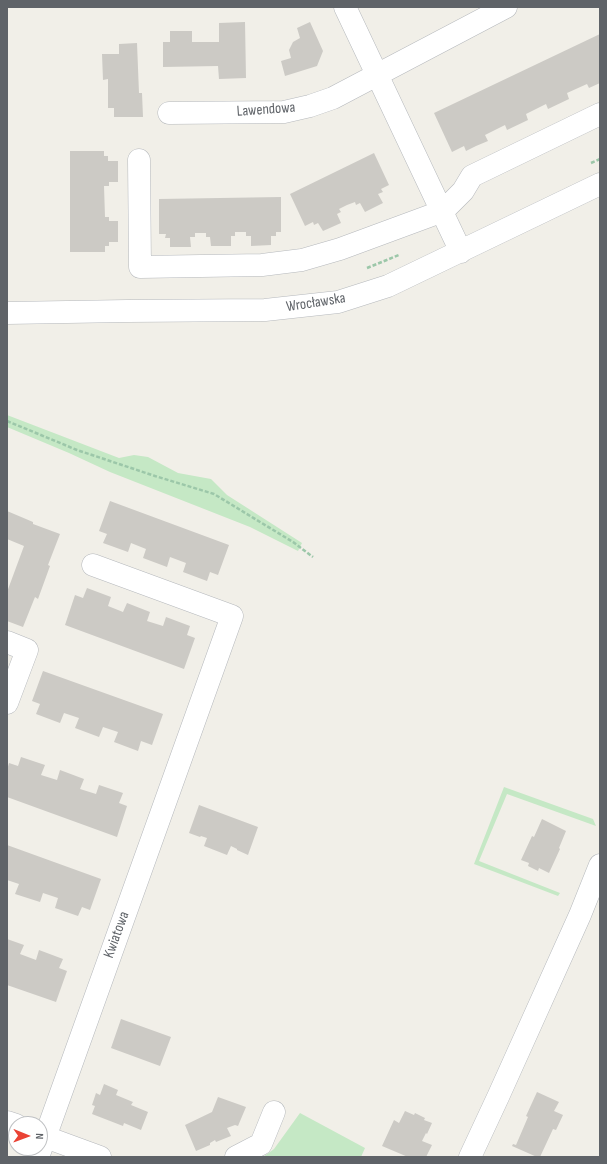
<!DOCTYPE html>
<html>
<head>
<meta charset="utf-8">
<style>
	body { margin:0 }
	#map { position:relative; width:607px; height:1164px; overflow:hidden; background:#f1efe8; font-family:"Sofia Sans Condensed",sans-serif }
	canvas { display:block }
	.frame { position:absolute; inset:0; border:8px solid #5f6368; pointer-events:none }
	.north { position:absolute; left:8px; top:1116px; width:40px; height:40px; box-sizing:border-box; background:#fff; border:1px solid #bfc1c3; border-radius:50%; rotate:91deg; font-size:11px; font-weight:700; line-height:16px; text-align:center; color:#5f6368 }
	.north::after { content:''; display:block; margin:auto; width:14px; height:18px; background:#ea4335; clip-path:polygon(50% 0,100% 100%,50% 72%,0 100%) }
</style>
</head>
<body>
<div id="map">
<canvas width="607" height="1164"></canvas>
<div class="frame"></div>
<div class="north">N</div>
</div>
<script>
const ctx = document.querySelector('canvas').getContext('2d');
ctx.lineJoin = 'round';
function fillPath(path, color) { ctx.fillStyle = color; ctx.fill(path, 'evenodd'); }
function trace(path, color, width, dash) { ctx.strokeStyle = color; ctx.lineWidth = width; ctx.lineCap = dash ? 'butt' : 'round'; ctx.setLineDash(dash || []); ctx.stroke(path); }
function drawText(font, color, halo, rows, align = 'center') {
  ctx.font = font + ' "Sofia Sans Condensed",sans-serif'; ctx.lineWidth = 3; ctx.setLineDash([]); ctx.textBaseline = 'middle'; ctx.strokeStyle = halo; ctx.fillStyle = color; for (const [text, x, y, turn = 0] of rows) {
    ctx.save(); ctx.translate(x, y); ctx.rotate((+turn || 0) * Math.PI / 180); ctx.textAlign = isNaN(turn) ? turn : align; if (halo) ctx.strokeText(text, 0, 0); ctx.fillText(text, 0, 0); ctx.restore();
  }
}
const green = new Path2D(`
	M7,415L119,458L134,455L148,457L178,473L211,479L227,495L302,543L298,551L250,527L110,472L69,453L7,427Z
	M504,787L593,819L596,826L507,794L479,861L560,893L558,896L474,864Z
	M300,1113L365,1148L361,1157H263L274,1149Z`);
const building = new Path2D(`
	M245,22L246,78L219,79L218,66L163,67V42H170V31H192V42H219V23Z
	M310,22L323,51L317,66L285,76L281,61L291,58L289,50L293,42L300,38L297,28Z
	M600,34V83L589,88L587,84L567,93L569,99L548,109L546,104L526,114L528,120L507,130L505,125L485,135L488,141L476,146L466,151L464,146L452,152L434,113Z
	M137,43L139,93H142L143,117H114V108H108V79L103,80L102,54H119V44Z
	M70,151H104V156H108V161H118V182H109V186H104L105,217H109V221H118V242H109V246H105V252H70Z
	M374,153L389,185L381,189L383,192L378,194L383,203L365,212L360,203L356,205L355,202L347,205L339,209L341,212L337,214L341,223L323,231L318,223L314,225L313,222L305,226L290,194Z
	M281,197V232H276V236H271V245L251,246V236H246V232H235V236H231V246H211L210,237H206V233H195V237H190L191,247H170V238H165L166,234H159V199Z
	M110,501L229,545L218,575L210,572L207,581L183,572L186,563L170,557L167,567L143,558L146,549L131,543L128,552L103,543L107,534L99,531Z
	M7,511L33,522V524L60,534L48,565L50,566L38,599L35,597L23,627L7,621V592L24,546L7,539Z
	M87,588L111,597L108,606L123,612L127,603L150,612L147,621L163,626L166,617L190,626L187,635L195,638L184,669L65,625L75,595L83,598Z
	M43,671L163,714L152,745L141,741L138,751L114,742L118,732L103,727L99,737L75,728L79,718L64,713L60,723L36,714L40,704L32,701Z
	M21,757L45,765L41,775L57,780L60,770L84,779L80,789L96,794L99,785L123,793L119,803L127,806L117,837L7,797V770L9,763L18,766Z
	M199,805L258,827L248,855L237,850V849L231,846L227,855L204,846L207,838L201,836L200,837L189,833Z
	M542,819L566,831L559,848L560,849L549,873L539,868L538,871L528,866L529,863L521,860L532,836L534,837Z
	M7,845L101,879L90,910L82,907L78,916L55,908L58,898L43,893L40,902L15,894L19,884L7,880Z
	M7,939L24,945L20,954L36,960L39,950L63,959L59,968L67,971L56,1002L7,985Z
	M121,1019L171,1037L160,1066L111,1048Z
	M104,1084L118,1090L116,1095L133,1102L131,1105L148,1112L141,1130L124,1123L123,1126L92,1114L95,1106L92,1105L96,1093L100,1095Z
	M537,1092L559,1102L554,1111L563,1115L556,1130L553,1129L540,1157H537L512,1146L513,1144L516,1145L528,1117L526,1116Z
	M218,1097L246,1107L238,1126L235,1125L227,1128L231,1136L216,1142L215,1140L210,1143V1145L196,1151L185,1125L212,1112Z
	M405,1111L414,1115L415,1113L425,1118L424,1120L432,1123L427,1134L426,1133L422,1141L432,1145L426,1157H408L382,1146L394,1120L399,1123Z`);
const path = new Path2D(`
	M591,163L600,159
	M367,268L399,255
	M7,421L77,450L155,476L214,494L293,542L313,557`);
const minor = new Path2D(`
	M345,7L461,252
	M169,113L284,112L310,106L333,98L506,7
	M139,160L140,267L262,265L302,260L340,249L443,211L463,191L472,176L600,114
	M7,313L127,311L265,310L338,302L388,286L600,184
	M7,642L27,650L7,703
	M7,1122L16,1125
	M40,1135L100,1157
	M38,1157L232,616L93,565
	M236,1157L261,1144L274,1112
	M470,1157L498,1097L580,915L600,865`);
const streetNames = [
	["Lawendowa",266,110,-4],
	["Wrocławska",316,303,-9],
	["Kwiatowa",117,935,-70]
];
fillPath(green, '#c5e8c5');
fillPath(building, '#cccac5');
trace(minor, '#b5b8bc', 23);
trace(path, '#9cc7a9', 2.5, [4, 2]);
trace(minor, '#fff', 22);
drawText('15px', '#5f6368', '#fff', streetNames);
</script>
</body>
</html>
